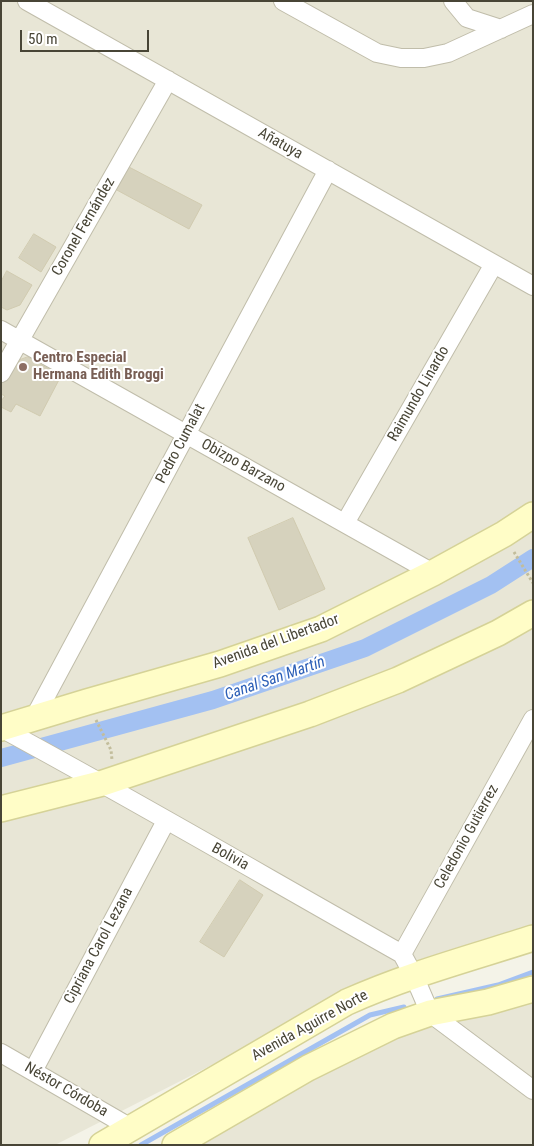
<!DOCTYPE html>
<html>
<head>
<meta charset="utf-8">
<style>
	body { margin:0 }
	#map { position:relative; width:534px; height:1146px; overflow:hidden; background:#f4f3e8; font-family:"Roboto Condensed",sans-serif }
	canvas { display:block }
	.frame { position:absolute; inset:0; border:2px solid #484536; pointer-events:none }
	.scale { position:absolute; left:20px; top:30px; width:129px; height:22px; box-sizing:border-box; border:2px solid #484536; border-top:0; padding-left:6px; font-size:15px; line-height:18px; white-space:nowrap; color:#484536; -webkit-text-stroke:4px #fff; paint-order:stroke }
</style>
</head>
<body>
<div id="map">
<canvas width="534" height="1146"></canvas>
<div class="frame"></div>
<div class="scale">50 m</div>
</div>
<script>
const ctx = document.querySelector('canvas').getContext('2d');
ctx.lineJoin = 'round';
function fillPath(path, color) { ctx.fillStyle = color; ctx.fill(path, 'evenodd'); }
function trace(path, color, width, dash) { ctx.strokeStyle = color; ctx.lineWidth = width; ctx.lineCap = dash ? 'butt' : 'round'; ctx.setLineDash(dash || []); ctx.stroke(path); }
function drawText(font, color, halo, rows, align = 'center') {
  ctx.font = font + ' "Roboto Condensed",sans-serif'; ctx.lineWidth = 4; ctx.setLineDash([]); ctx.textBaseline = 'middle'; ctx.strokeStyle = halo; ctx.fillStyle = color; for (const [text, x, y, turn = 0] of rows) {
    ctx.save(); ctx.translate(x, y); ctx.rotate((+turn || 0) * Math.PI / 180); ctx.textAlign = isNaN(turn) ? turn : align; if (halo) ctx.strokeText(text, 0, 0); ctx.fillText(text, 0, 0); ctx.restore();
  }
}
const residential = new Path2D(`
	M1,1H533V936L345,997L55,1145H1Z
	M533,978V1145H177L393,1026Z`);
const stream = new Path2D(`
	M437,999L498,985L533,972
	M141,1145L370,1015L404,1007`);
const canal = new Path2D(`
	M1,758L213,700L365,648L491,585L533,558`);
const building = new Path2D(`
	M127,166L202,205L189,229L115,189Z
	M34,234L56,247L41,272L19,258Z
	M7,271L32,285L20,305L7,310L1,307V282Z
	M28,357L61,376L40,416L16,404L11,412L1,407V401L5,396L1,394V383L14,362Z
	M293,518L325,589L279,610L248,538Z
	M240,880L263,895L224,957L200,942Z`);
const path = new Path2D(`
	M514,552L533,583
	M96,720L111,750L112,760`);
const street = new Path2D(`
	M27,1L533,286
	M283,1L377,53L401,58H424L448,53L533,14
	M453,1L467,18L501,29
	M1,330L433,573
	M1,373L168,80
	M345,523L494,264
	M34,718L328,170
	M1,728C136,801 269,879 402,954L414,976L430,1013L533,1090
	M402,954L533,719
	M1,1053L131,1128
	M33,1071L166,821`);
const secondary = new Path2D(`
	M1,728L87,702L220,664L321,629L433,573L504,534L533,515
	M1,809L103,783L310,714L398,680L498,633L533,613
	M102,1145L347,1002C407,975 471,958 533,938
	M175,1145L308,1068L393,1026L430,1013L488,1002L533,989`);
const markers = [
	[23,367,5,"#8d6e63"]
];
const streetNames = [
	["Añatuya",280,144,29],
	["Coronel Fernández",84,227,-60],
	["Raimundo Linardo",419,394,-60],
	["Pedro Cumalat",181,444,-62],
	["Obizpo Barzano",243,466,29],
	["Avenida del Libertador",276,642,-20],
	["Celedonio Gutierrez",467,837,-61],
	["Bolivia",230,857,29],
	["Cipriana Carol Lezana",99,946,-62],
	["Avenida Aguirre Norte",310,1026,-29],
	["Néstor Córdoba",66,1090,30]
];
const educationNames = [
	["Centro Especial",33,358],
	["Hermana Edith Broggi",33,375]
];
const waterNames = [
	["Canal San Martín",275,679,-19]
];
fillPath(residential, '#e8e6d6');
trace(stream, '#a3c1f2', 5);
trace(canal, '#a3c1f2', 18);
fillPath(building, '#d6d2bd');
trace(building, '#d1cbb0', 1);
trace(street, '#c0bdaa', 20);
trace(secondary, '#d5d297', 28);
trace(path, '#c2bd9b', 3, [2.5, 2.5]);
trace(street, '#fff', 18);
trace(secondary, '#fffdc7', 25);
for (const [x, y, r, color] of markers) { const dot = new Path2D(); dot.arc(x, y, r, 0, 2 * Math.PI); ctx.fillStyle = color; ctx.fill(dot); trace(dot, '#fff', 2); }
drawText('15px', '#484536', '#fff', streetNames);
drawText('bold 15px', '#785e54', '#fff', educationNames, 'left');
drawText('italic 16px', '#2c5fb7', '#fff', waterNames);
</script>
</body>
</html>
